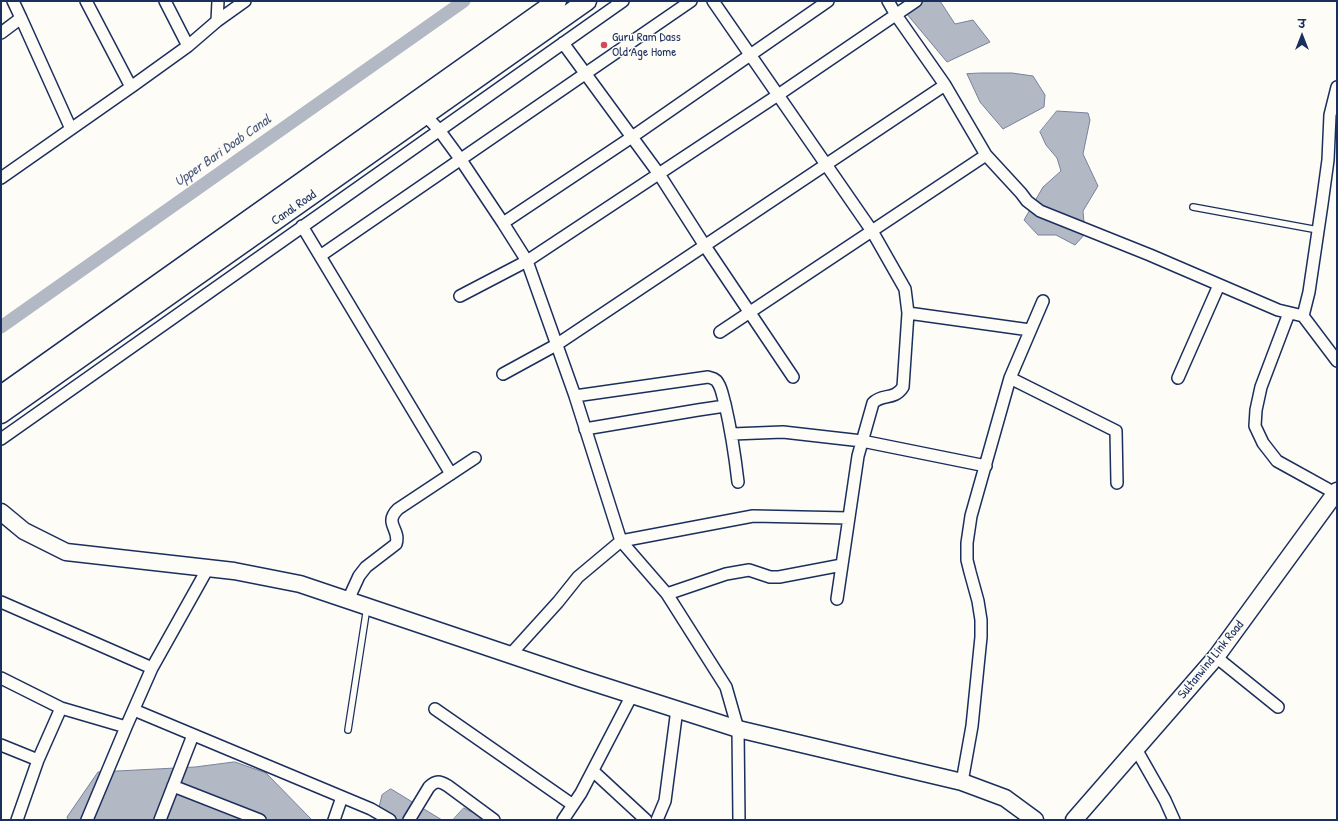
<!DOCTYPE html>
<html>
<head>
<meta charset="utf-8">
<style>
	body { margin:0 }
	#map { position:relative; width:1338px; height:821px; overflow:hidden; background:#fdfcf7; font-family:"Patrick Hand","Playpen Sans Deva",sans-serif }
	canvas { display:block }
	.frame { position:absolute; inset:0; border:2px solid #1b2f5e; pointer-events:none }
	.north { position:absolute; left:1282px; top:16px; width:40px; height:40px; -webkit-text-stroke:3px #fdfcf7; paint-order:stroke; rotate:0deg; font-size:11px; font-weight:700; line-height:16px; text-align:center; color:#1b2f5e }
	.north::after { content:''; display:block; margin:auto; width:14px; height:18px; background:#1b2f5e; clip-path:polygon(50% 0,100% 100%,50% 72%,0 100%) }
</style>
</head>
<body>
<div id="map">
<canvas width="1338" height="821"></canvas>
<div class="frame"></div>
<div class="north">उ</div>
</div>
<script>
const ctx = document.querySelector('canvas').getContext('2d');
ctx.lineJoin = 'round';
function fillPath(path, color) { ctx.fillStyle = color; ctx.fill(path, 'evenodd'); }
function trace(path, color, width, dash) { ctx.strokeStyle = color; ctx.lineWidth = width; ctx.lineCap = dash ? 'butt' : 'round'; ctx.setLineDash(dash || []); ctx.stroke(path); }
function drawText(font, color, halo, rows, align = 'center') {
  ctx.font = font + ' "Patrick Hand",sans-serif'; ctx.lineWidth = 3; ctx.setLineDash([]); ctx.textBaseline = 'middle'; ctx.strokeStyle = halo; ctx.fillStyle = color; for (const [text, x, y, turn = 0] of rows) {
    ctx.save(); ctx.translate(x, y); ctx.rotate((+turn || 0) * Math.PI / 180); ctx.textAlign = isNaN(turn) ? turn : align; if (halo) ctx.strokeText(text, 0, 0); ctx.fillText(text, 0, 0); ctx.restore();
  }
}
const water = new Path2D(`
	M924,1H940L955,24L973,20L990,42L947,62L906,13Z
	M981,73H1012L1033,76L1045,95L1044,107L1003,129L980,102L967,74Z
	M1057,111L1088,113L1090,120L1083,154L1098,186L1083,211L1085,234L1075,245L1056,235H1038L1024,220L1043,187L1061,171L1057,158L1046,145L1040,132Z
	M235,762L266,773L312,820H68L67,817L98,772L195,767Z
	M391,789L442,820H376L382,795Z
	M464,808L481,817L479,820H453Z`);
const canal = new Path2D(`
	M1,327L464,1`);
const lane = new Path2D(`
	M1193,207L1318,230
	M348,730L367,607`);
const street = new Path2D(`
	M713,1L872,231L905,289L908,313L1030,330
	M888,1L896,15L945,85L986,155L1021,193L1027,201L1040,211L1150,255L1278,310L1303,316
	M217,21L218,1
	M1,33L21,18L13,1
	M563,43L659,174L705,246L793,377
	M188,46L217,21L245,1
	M131,87L188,46L165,1
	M1337,87L1330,115L1328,160L1322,204L1309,292L1303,316L1337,361
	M425,115L439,130L461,160L503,223L527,261L575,396L621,541L667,594L726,687L738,729L739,820
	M71,129L131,87L86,1
	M1,178L71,129L21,18
	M503,223L632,137L828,1
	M302,226L451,474
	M320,256L691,1
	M460,296L527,261L778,95L916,1
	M1289,313L1261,387L1256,410L1255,426L1263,443L1277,461L1335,493
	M720,332L986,155
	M503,374L556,345L945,85
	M1010,378L1116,431L1117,483
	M1178,378L1219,285
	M575,396L708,377C712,378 716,379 718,383C722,389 723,398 725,404C731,430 735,456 738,482
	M585,429L698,410L725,406
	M732,434L783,432L862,441L986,466
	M1,439L623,1
	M667,594L726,574L749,570L770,577H779L842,565
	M837,599L858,456L873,403C882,393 894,401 903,387L908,313
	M348,600L359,576L366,567L396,544C401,529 383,524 398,509L475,458
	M1,602L152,668
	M510,655L558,602L578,577L621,541L753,516L849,518
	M1216,657L1278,707
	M1,678L61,708
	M435,709L573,805
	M134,710L371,809L390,820
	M1,745L38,760
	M1136,749L1165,800L1174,820
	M593,771L646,820
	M962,782L972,726L981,637V620L978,601L970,572L967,560V543L971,516L1010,378L1043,301
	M173,786L260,820
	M17,820L38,760L61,708L126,727L152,668L208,568
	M87,820L126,727
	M160,820L193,735
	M334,820L342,797
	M409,820L429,787C436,780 440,781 448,786L494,820
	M563,820L581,793L632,695
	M657,820L665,801L677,709`);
const secondary = new Path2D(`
	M1,512L24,531L66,552L234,571L300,584L582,679L738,729L962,782L1005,798L1035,820
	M1074,820L1216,657L1337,491`);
const primary = new Path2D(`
	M1,395L557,1
	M1,414L587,1`);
const markers = [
	[604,45,4,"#d1495b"]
];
const poiNames = [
	["Guru Ram Dass",612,38],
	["Old Age Home",612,53]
];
const streetNames = [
	["Canal Road",294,208,-35],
	["Sultanwind Link Road",1211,660,-51]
];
const waterNames = [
	["Upper Bari Doab Canal",223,151,-35]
];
fillPath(water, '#b3b8c5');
trace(water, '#76819c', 1);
trace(canal, '#b3b8c5', 13);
trace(lane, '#1b2f5e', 8);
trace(street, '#1b2f5e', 14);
trace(secondary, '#1b2f5e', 19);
trace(primary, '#1b2f5e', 21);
trace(lane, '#fdfcf7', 5.5);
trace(street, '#fdfcf7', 11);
trace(secondary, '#fdfcf7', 16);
trace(primary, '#fdfcf7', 18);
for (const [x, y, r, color] of markers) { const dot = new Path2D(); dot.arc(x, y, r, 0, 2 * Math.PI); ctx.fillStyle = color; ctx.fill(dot); trace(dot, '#fdfcf7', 1.5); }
drawText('13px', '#1b2f5e', '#fdfcf7', poiNames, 'left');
drawText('13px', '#1b2f5e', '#fdfcf7', streetNames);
drawText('italic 14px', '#49587d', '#fdfcf7', waterNames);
</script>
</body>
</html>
